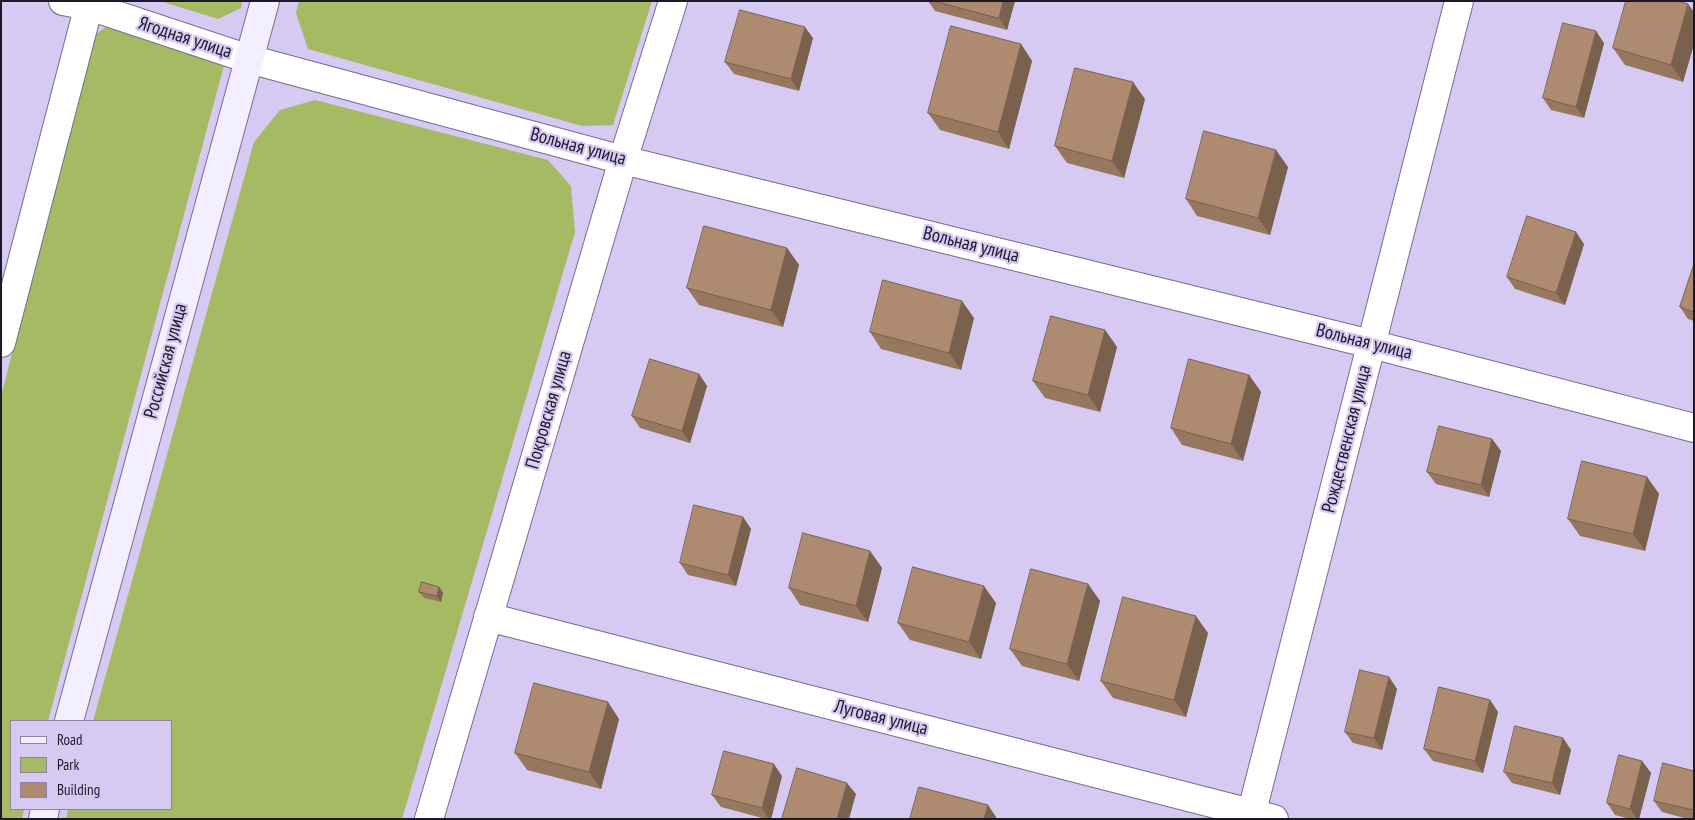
<!DOCTYPE html>
<html>
<head>
<meta charset="utf-8">
<style>
	body { margin:0 }
	#map { position:relative; width:1695px; height:820px; overflow:hidden; background:#d6c9f2; font-family:"PT Sans Narrow",sans-serif }
	canvas { display:block }
	.frame { position:absolute; inset:0; border:2px solid #1d1827; pointer-events:none }
	.legend { position:absolute; left:10px; top:720px; width:162px; height:90px; box-sizing:border-box; background:#d6c9f2; border:1px solid #8c82a1; margin:0; padding:6px 9px; list-style:none; font-size:15px; color:#1d1827 }
	.legend li { display:flex; align-items:center; gap:10px; height:25px }
	.legend b { width:25px; border:1px solid #8c82a1 }
</style>
</head>
<body>
<div id="map">
<canvas width="1695" height="820"></canvas>
<div class="frame"></div>
<ul class="legend">
<li><b style="height:6px;background:#f4effe"></b>Road</li>
<li><b style="height:14px;background:#a6ba64"></b>Park</li>
<li><b style="height:14px;background:#ae8b70"></b>Building</li>
</ul>
</div>
<script>
const ctx = document.querySelector('canvas').getContext('2d');
ctx.lineJoin = 'round';
function fillPath(path, color) { ctx.fillStyle = color; ctx.fill(path, 'evenodd'); }
function trace(path, color, width, dash) { ctx.strokeStyle = color; ctx.lineWidth = width; ctx.lineCap = dash ? 'butt' : 'round'; ctx.setLineDash(dash || []); ctx.stroke(path); }
function drawText(font, color, halo, rows, align = 'center') {
  ctx.font = font + ' "PT Sans Narrow",sans-serif'; ctx.lineWidth = 4.5; ctx.setLineDash([]); ctx.textBaseline = 'middle'; ctx.strokeStyle = halo; ctx.fillStyle = color; for (const [text, x, y, turn = 0] of rows) {
    ctx.save(); ctx.translate(x, y); ctx.rotate((+turn || 0) * Math.PI / 180); ctx.textAlign = isNaN(turn) ? turn : align; if (halo) ctx.strokeText(text, 0, 0); ctx.fillText(text, 0, 0); ctx.restore();
  }
}
const green = new Path2D(`
	M160,1H242L241,8L218,19Z
	M299,1H652L613,125L582,126L308,49L296,13Z
	M109,25L226,58L48,721H11V809H24L22,819H1V397L92,37Z
	M315,100L548,160L571,186L575,232L402,819H66L68,809H171V721H93L254,142L280,110Z`);
const street = new Path2D(`
	M63,1L89,6L249,59L623,160L1371,344L1694,428
	M1,343L90,1
	M488,617L1274,819
	M429,819L623,160L673,1
	M1250,819L1459,1`);
const secondary = new Path2D(`
	M69,721L265,1
	M43,819L45,809`);
const wall = new Path2D(`
	M928,1H1015L1007,30L935,11Z
	M1694,12V44L1683,82L1625,65L1613,48Z
	M813,38L799,91L734,74L725,62Z
	M1604,43L1584,118L1551,110L1543,98Z
	M1021,44L1032,61L1009,149L940,130L928,113Z
	M1145,99L1124,178L1067,163L1055,146Z
	M1288,167L1270,235L1197,216L1186,199Z
	M1584,244L1565,305L1515,289L1507,277Z
	M787,248L799,265L783,327L699,305L687,288Z
	M1694,264V321L1688,319L1680,307Z
	M974,318L961,370L881,349L870,332Z
	M1105,330L1117,347L1100,412L1045,398L1033,381Z
	M699,374L707,386L690,443L640,428L632,416Z
	M1249,375L1261,392L1243,461L1182,445L1171,428Z
	M1492,439L1501,451L1489,497L1436,484L1427,472Z
	M1647,477L1659,494L1645,551L1580,536L1568,519Z
	M743,517L751,529L736,586L688,575L680,563Z
	M870,551L882,568L868,622L800,605L789,588Z
	M1088,584L1100,601L1079,681L1022,666L1010,649Z
	M439,587L443,593L441,602L424,598L419,592Z
	M996,603L981,659L910,640L898,623Z
	M1208,633L1186,717L1113,698L1101,681Z
	M1389,677L1397,689L1382,750L1353,743L1345,732Z
	M1490,700L1498,712L1483,773L1433,761L1424,749Z
	M619,719L601,789L527,770L515,753Z
	M1563,738L1571,750L1560,795L1512,783L1504,772Z
	M1642,761L1651,773L1639,819H1630L1615,815L1607,803Z
	M1694,771V819H1688L1662,812L1654,801Z
	M782,776L771,819H766L721,807L712,795Z`);
const shadedWall = new Path2D(`
	M1003,1H1015L1007,30L999,18Z
	M1688,4L1694,12V44L1683,82L1671,65Z
	M805,27L813,38L799,91L791,79Z
	M1596,31L1604,43L1584,118L1576,107Z
	M1021,44L1032,61L1009,149L998,132Z
	M1133,82L1145,99L1124,178L1112,161Z
	M1276,150L1288,167L1270,235L1258,218Z
	M1576,232L1584,244L1565,305L1556,293Z
	M787,248L799,265L783,327L771,310Z
	M962,301L974,318L961,370L949,353Z
	M1105,330L1117,347L1100,412L1088,395Z
	M699,374L707,386L690,443L682,431Z
	M1249,375L1261,392L1243,461L1231,444Z
	M1492,439L1501,451L1489,497L1481,485Z
	M1647,477L1659,494L1645,551L1633,534Z
	M743,517L751,529L736,586L728,575Z
	M870,551L882,568L868,622L856,606Z
	M1088,584L1100,601L1079,681L1067,664Z
	M984,586L996,603L981,659L969,642Z
	M439,587L443,593L441,602L437,596Z
	M1196,616L1208,633L1186,717L1174,700Z
	M1389,677L1397,689L1382,750L1374,738Z
	M1490,700L1498,712L1483,773L1475,761Z
	M608,702L619,719L601,789L589,772Z
	M1563,738L1571,750L1560,795L1552,783Z
	M1642,761L1651,773L1639,819H1637L1630,809Z
	M774,764L782,776L771,819H769L762,808Z
	M847,783L856,794L849,819H837Z
	M988,805L996,817V819H984Z`);
const building = new Path2D(`
	M934,1H1003L999,18Z
	M1626,1H1678L1688,4L1671,65L1613,48Z
	M740,10L805,27L791,79L725,62Z
	M1563,23L1596,31L1576,107L1543,98Z
	M951,26L1021,44L998,132L928,113Z
	M1075,68L1133,82L1112,161L1055,146Z
	M1204,131L1276,150L1258,218L1186,199Z
	M1527,216L1576,232L1556,293L1507,277Z
	M704,226L787,248L771,310L687,288Z
	M1694,264V312L1680,307Z
	M883,280L962,301L949,353L870,332Z
	M1051,316L1105,330L1088,395L1033,381Z
	M650,359L699,374L682,431L632,416Z
	M1189,359L1249,375L1231,444L1171,428Z
	M1439,426L1492,439L1481,485L1427,472Z
	M1582,461L1647,477L1633,534L1568,519Z
	M694,505L743,517L728,575L680,563Z
	M803,533L870,551L856,606L789,588Z
	M913,567L984,586L969,642L898,623Z
	M1031,569L1088,584L1067,664L1010,649Z
	M422,582L439,587L437,596L419,592Z
	M1123,597L1196,616L1174,700L1101,681Z
	M1360,670L1389,677L1374,738L1345,732Z
	M534,683L608,702L589,772L515,753Z
	M1439,687L1490,700L1475,761L1424,749Z
	M1515,726L1563,738L1552,783L1504,772Z
	M724,751L774,764L762,808L712,795Z
	M1619,755L1642,761L1630,809L1607,803Z
	M1663,763L1694,771V810L1654,801Z
	M797,768L847,783L837,819H782Z
	M919,787L988,805L984,819H910Z`);
const streetNames = [
	["Ягодная улица",185,38,18],
	["Вольная улица",578,147,15],
	["Вольная улица",971,245,14],
	["Вольная улица",1364,342,14],
	["Российская улица",166,361,-75],
	["Покровская улица",549,410,-74],
	["Рождественская улица",1347,439,-76],
	["Луговая улица",881,718,14]
];
fillPath(green, '#a6ba64');
trace(street, '#796c91', 30);
trace(secondary, '#796c91', 30);
trace(street, '#fff', 28);
trace(secondary, '#f4effe', 28);
fillPath(wall, '#967860');
fillPath(shadedWall, '#7a614e');
fillPath(building, '#ae8b70');
trace(building, '#7a614e', 1);
drawText('19px', '#1d1827', '#d6c9f2', streetNames);
</script>
</body>
</html>
